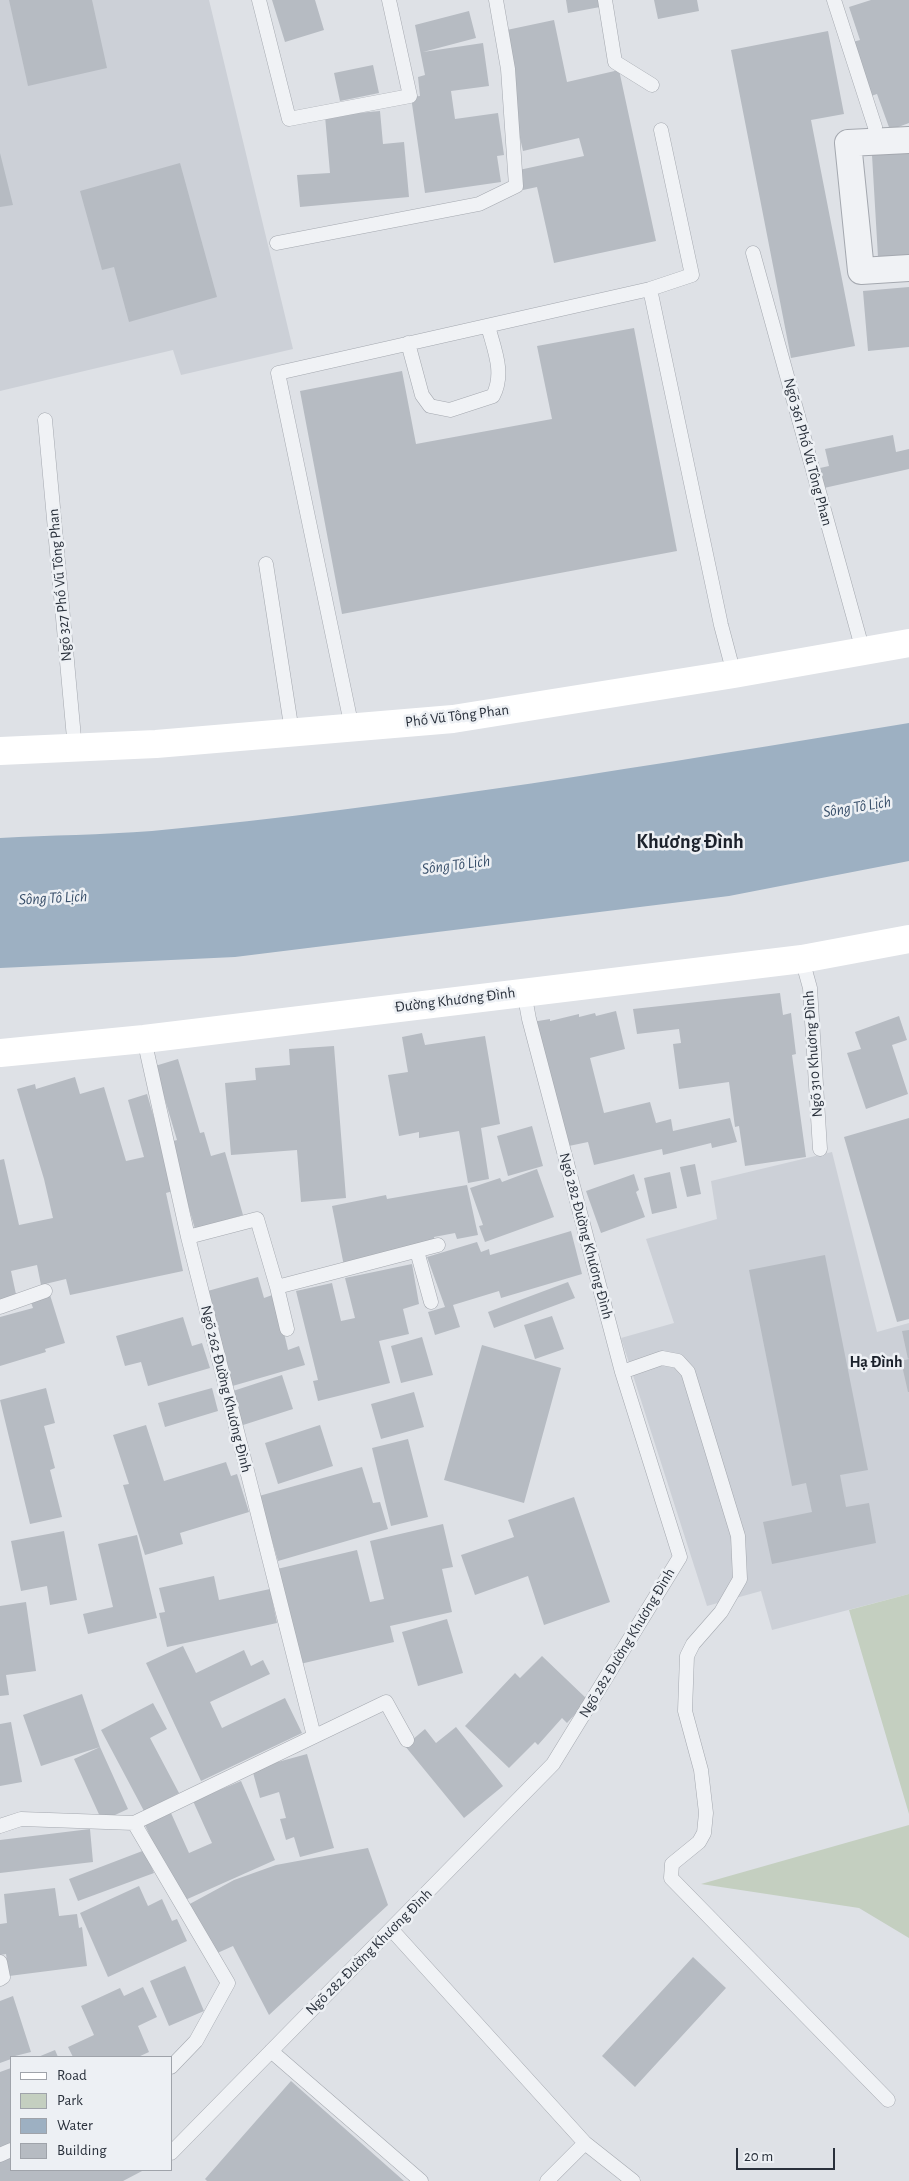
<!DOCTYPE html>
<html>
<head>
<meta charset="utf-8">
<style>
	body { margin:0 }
	#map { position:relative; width:909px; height:2181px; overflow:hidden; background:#dee1e6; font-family:"Alegreya Sans",sans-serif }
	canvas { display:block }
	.legend { position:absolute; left:10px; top:2056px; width:162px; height:115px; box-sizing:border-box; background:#edf0f4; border:1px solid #9fa3aa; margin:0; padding:6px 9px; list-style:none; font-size:15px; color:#29303b }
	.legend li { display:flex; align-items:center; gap:10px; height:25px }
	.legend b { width:25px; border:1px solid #9fa3aa }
	.scale { position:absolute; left:736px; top:2148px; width:99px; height:22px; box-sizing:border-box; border:2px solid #29303b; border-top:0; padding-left:6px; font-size:15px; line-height:18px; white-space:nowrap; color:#29303b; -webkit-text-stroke:4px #edf0f4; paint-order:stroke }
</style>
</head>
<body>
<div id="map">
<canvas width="909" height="2181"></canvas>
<ul class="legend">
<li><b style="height:6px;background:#fff"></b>Road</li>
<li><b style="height:14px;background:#c4cfc0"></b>Park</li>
<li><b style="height:14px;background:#9db0c2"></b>Water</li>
<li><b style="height:14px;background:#b6bbc2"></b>Building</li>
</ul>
<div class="scale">20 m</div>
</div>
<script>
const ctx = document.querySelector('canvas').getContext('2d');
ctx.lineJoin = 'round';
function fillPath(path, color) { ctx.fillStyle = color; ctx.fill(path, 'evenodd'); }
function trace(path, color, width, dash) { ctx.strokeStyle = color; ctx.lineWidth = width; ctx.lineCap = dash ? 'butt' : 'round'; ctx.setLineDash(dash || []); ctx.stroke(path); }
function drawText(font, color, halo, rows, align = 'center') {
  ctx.font = font + ' "Alegreya Sans",sans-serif'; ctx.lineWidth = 5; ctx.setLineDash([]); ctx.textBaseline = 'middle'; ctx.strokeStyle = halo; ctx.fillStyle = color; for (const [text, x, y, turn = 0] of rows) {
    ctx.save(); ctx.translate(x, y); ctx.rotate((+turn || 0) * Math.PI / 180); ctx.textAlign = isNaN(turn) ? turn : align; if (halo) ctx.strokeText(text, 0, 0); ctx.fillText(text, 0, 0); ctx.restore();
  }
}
const built = new Path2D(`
	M0,0H209L293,349L181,375L173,350L0,391Z
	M832,1152L877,1332L909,1323V1594L772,1630L761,1591L707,1606L621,1338L674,1323L646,1239L717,1219L711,1181Z`);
const green = new Path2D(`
	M909,1594V1814L849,1610Z
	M909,1825V1938L859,1908L701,1884Z`);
const water = new Path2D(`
	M909,723V861L729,896L235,957L0,968V838C50,835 102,835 152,831C406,807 657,764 909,723Z`);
const building = new Path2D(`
	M9,0H92L107,68L28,86Z
	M272,0H315L324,30L285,42Z
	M566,0H599L600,7L568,13Z
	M654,0H697L699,11L658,19Z
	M871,0H909V123L890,130L877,94L868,97L849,43L860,40L849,7Z
	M469,11L476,38L423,52L483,43L489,86L451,91L455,119L498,113L504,155L497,156L501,182L425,193L411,97L420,96L418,77L425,75L415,25Z
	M554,20L567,82L619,70L656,241L554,263L537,187L523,190L519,170L584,156L579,138L523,151L510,94L502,31Z
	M828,31L844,114L811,120L855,346L791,358L731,50Z
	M373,65L379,93L340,101L334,73Z
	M380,111L383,144L404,142L409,197L300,207L297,175L330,173L325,116Z
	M0,153L13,205L0,207Z
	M909,153V256L878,257L872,155Z
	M180,163L217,297L129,322L114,267L102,270L80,191Z
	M909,287V347L868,351L863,291Z
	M634,328L677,551L342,614L300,391L402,371L416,444L552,419L537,346Z
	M893,435L896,452L909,449V469L824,488L820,468L829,466L825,449Z
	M780,993L783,1015L791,1013L796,1054L792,1055L806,1157L745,1166L739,1126L735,1127L729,1082L679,1089L673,1044L681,1043L679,1029L637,1034L633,1009Z
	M616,1011L625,1049L590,1058L604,1113L650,1102L656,1123L671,1119L673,1131L730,1118L737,1142L712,1148L711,1143L663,1155L662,1149L594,1165L588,1142L564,1147L532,1022L550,1019V1021L579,1014V1017L595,1013L596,1016Z
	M899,1016L907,1040L892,1045L908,1094L866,1109L847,1053L861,1049L855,1032Z
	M422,1033L425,1045L485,1036L500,1124L481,1128L489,1179L468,1183L459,1131L419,1138V1132L399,1136L388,1075L408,1072L402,1037Z
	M334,1046L346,1198L301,1202L297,1150L231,1155L225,1083L256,1080L255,1068L290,1065L289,1049Z
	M178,1059L200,1133L204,1132L211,1156L225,1152L243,1215L195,1229L170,1142L177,1140L155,1066Z
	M75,1077L80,1094L104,1087L126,1161L144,1157L128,1100L147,1094L164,1152L173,1191L166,1193L183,1271L70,1295L66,1279L41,1285L37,1265L11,1271L17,1299L0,1303V1160L4,1159L19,1225L53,1218L44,1179L17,1089L35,1084L36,1089Z
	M909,1118V1319L897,1322L844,1137Z
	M532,1126L543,1166L508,1176L497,1136Z
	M695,1164L701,1194L687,1197L680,1167Z
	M537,1169L554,1217L485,1242L479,1226L483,1225L470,1188L500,1178L502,1182Z
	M670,1172L677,1208L652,1214L644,1178Z
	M634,1174L639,1190L636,1192L645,1217L601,1233L586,1191Z
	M467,1185L478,1235L457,1239L455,1233L434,1237L435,1244L344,1266L332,1206L386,1195L387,1199Z
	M571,1231L582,1274L501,1298L499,1291L453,1305L460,1327L435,1335L428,1312L445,1307L427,1257L477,1242L481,1252L489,1249L490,1255Z
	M825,1255L868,1470L840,1475L846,1507L869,1503L876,1543L772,1564L763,1522L812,1512L806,1483L792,1486L749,1270Z
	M412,1264L419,1304L403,1309L409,1334L379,1341L390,1383L318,1401L313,1381L318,1380L296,1291L332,1283L341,1321L355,1318L345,1278Z
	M258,1277L264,1298L275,1294L288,1350L299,1346L305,1365L229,1387L204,1292Z
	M568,1282L575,1298L494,1328L488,1312Z
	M50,1295L65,1343L45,1349L46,1352L0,1366V1317L33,1308L31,1302Z
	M552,1316L564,1349L535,1359L524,1325Z
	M183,1317L192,1346L202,1343L210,1368L148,1386L141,1362L125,1366L116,1336Z
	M909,1330V1358L908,1359L902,1331Z
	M422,1337L433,1375L401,1383L391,1346Z
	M482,1345L561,1368L524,1503L444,1480Z
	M909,1359V1392H908L901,1361Z
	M282,1375L293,1409L240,1426L230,1392Z
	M46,1388L55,1423L44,1426L55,1468L50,1470L62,1517L30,1524L0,1400Z
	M212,1388L218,1411L165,1427L158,1403Z
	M414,1392L424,1427L381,1439L371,1404Z
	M146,1425L164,1481L226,1462L231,1476L237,1474L249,1512L180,1533L183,1544L145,1555L123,1485L129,1484L113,1435Z
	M320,1425L333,1466L278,1484L265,1443Z
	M408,1439L428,1517L391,1526L372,1448Z
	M362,1467L373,1503L380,1502L388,1529L278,1561L259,1496Z
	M574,1497L610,1602L544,1625L528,1576L475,1595L461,1555L514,1537L508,1520Z
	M443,1524L453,1567L442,1569L452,1612L390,1626L394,1642L300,1664L277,1569L357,1550L370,1602L384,1599L370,1541Z
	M64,1531L77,1600L50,1605L47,1586L21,1591L11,1541Z
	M137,1535L157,1618L88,1634L83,1614L113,1607L98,1544Z
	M214,1576L219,1600L270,1589L277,1623L167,1647L159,1613L165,1612L159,1588Z
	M26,1602L36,1671L6,1675L9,1695L0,1696V1606Z
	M447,1619L463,1673L418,1686L402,1632Z
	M183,1646L196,1673L244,1650L251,1666L263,1660L270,1674L210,1702L222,1728L285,1698L302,1733L201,1781L146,1663Z
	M542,1656L588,1700L567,1723L562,1718L538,1745L535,1742L509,1768L465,1726L515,1673L520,1678Z
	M82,1694L100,1747L41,1766L23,1715Z
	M153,1703L167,1729L150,1738L179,1793L144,1811L101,1730Z
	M11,1722L22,1782L0,1786V1724Z
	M456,1727L503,1786L464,1818L405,1746L425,1729L436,1743Z
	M100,1747L128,1809L102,1821L74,1759Z
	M307,1754L334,1848L300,1857L294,1837L286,1840L280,1819L286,1818L279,1792L260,1798L252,1769Z
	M241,1781L275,1860L183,1901L166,1863L163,1865L145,1825L171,1813L189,1853L212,1843L193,1801Z
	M90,1829L93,1862L0,1873V1840Z
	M368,1848L388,1905L269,2015L233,1946L213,1955L186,1906L234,1880L276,1865Z
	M145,1850L154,1873L78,1901L69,1879Z
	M139,1886L148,1906L162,1899L172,1921L177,1919L187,1941L108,1977L80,1913Z
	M55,1888L59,1916L77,1914L79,1928L82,1927L87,1966L9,1976L6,1954L0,1955V1924L7,1923L4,1894Z
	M693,1957L726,1988L635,2087L602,2056Z
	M185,1966L204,2011L169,2026L150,1981Z
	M143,1987L157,2017L138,2026L149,2052L138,2057H73L68,2047L94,2035L81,2006L120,1988L124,1996Z
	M13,1996L31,2052L11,2057V2059L0,2063V2001Z
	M55,2050L58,2057H38Z
	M11,2068V2146L0,2151V2072Z
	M291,2081L404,2181H207L205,2179Z
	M11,2156V2170H144L123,2181H0V2160Z`);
const service = new Path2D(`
	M259,0L289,119L410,96L389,0
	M605,0L615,62L652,85
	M834,0L875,127
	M277,243L479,204L516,186L508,69L496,0
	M753,253L863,651
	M650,289L692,275L661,130
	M408,343L422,395L430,406L450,410L493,396C505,373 494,349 488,326
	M45,420L75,749
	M266,564L292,732
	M352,728L278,373L650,289L721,625L734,674
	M802,959L810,988L820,1149
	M144,1039L188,1237L314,1736
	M188,1237L257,1219L277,1287L438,1245
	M417,1251L431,1302
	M277,1287L287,1329
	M0,1307L45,1291
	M622,1372L662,1358L678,1361L688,1372L738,1536L740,1579L721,1612L693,1644L687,1656L685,1711L701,1770L706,1813L704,1833L699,1842L672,1864L671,1878L888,2100
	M134,1823L228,1983L196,2041L171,2067
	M0,1826L21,1819L134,1823L386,1702L407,1740
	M391,1929L585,2143L633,2181
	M0,1962L3,1977L0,1979
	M271,2051L421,2181
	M171,2153L553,1764L680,1557L622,1372L529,1019L524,992
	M0,2155L11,2150
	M547,2181L585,2143`);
const minor = new Path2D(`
	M909,140L848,143L861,271L909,268`);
const secondary = new Path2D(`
	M0,751L156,744L453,719L734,674L909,643
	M0,1053L144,1039L802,959L909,939`);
const streetNames = [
	["Ngõ 361 Phố Vũ Tông Phan",808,452,75],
	["Ngõ 327 Phố Vũ Tông Phan",60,585,-95],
	["Phố Vũ Tông Phan",457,716,-7],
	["Đường Khương Đình",455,1000,-7],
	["Ngõ 310 Khương Đình",813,1054,-94],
	["Ngõ 282 Đường Khương Đình",586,1236,75],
	["Ngõ 262 Đường Khương Đình",226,1389,76],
	["Ngõ 282 Đường Khương Đình",627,1643,-59],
	["Ngõ 282 Đường Khương Đình",369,1952,-45]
];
const waterNames = [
	["Sông Tô Lịch",857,807,-9],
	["Sông Tô Lịch",456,865,-7],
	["Sông Tô Lịch",53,898,-3]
];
const neighbourhoodNames = [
	["Hạ Đình",876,1362]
];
const districtNames = [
	["Khương Đình",690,842]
];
fillPath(built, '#ccd0d7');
fillPath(green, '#c4cfc0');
fillPath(water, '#9db0c2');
fillPath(building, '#b6bbc2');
trace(service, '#a4a8af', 15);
trace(minor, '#a4a8af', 28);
trace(service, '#f0f2f5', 14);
trace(minor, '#f0f2f5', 26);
trace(secondary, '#fff', 28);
drawText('15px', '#29303b', '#edf0f4', streetNames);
drawText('italic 16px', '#384f6a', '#edf0f4', waterNames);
drawText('bold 16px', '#1b212b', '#edf0f4', neighbourhoodNames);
drawText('bold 20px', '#1b212b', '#edf0f4', districtNames);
</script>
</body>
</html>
